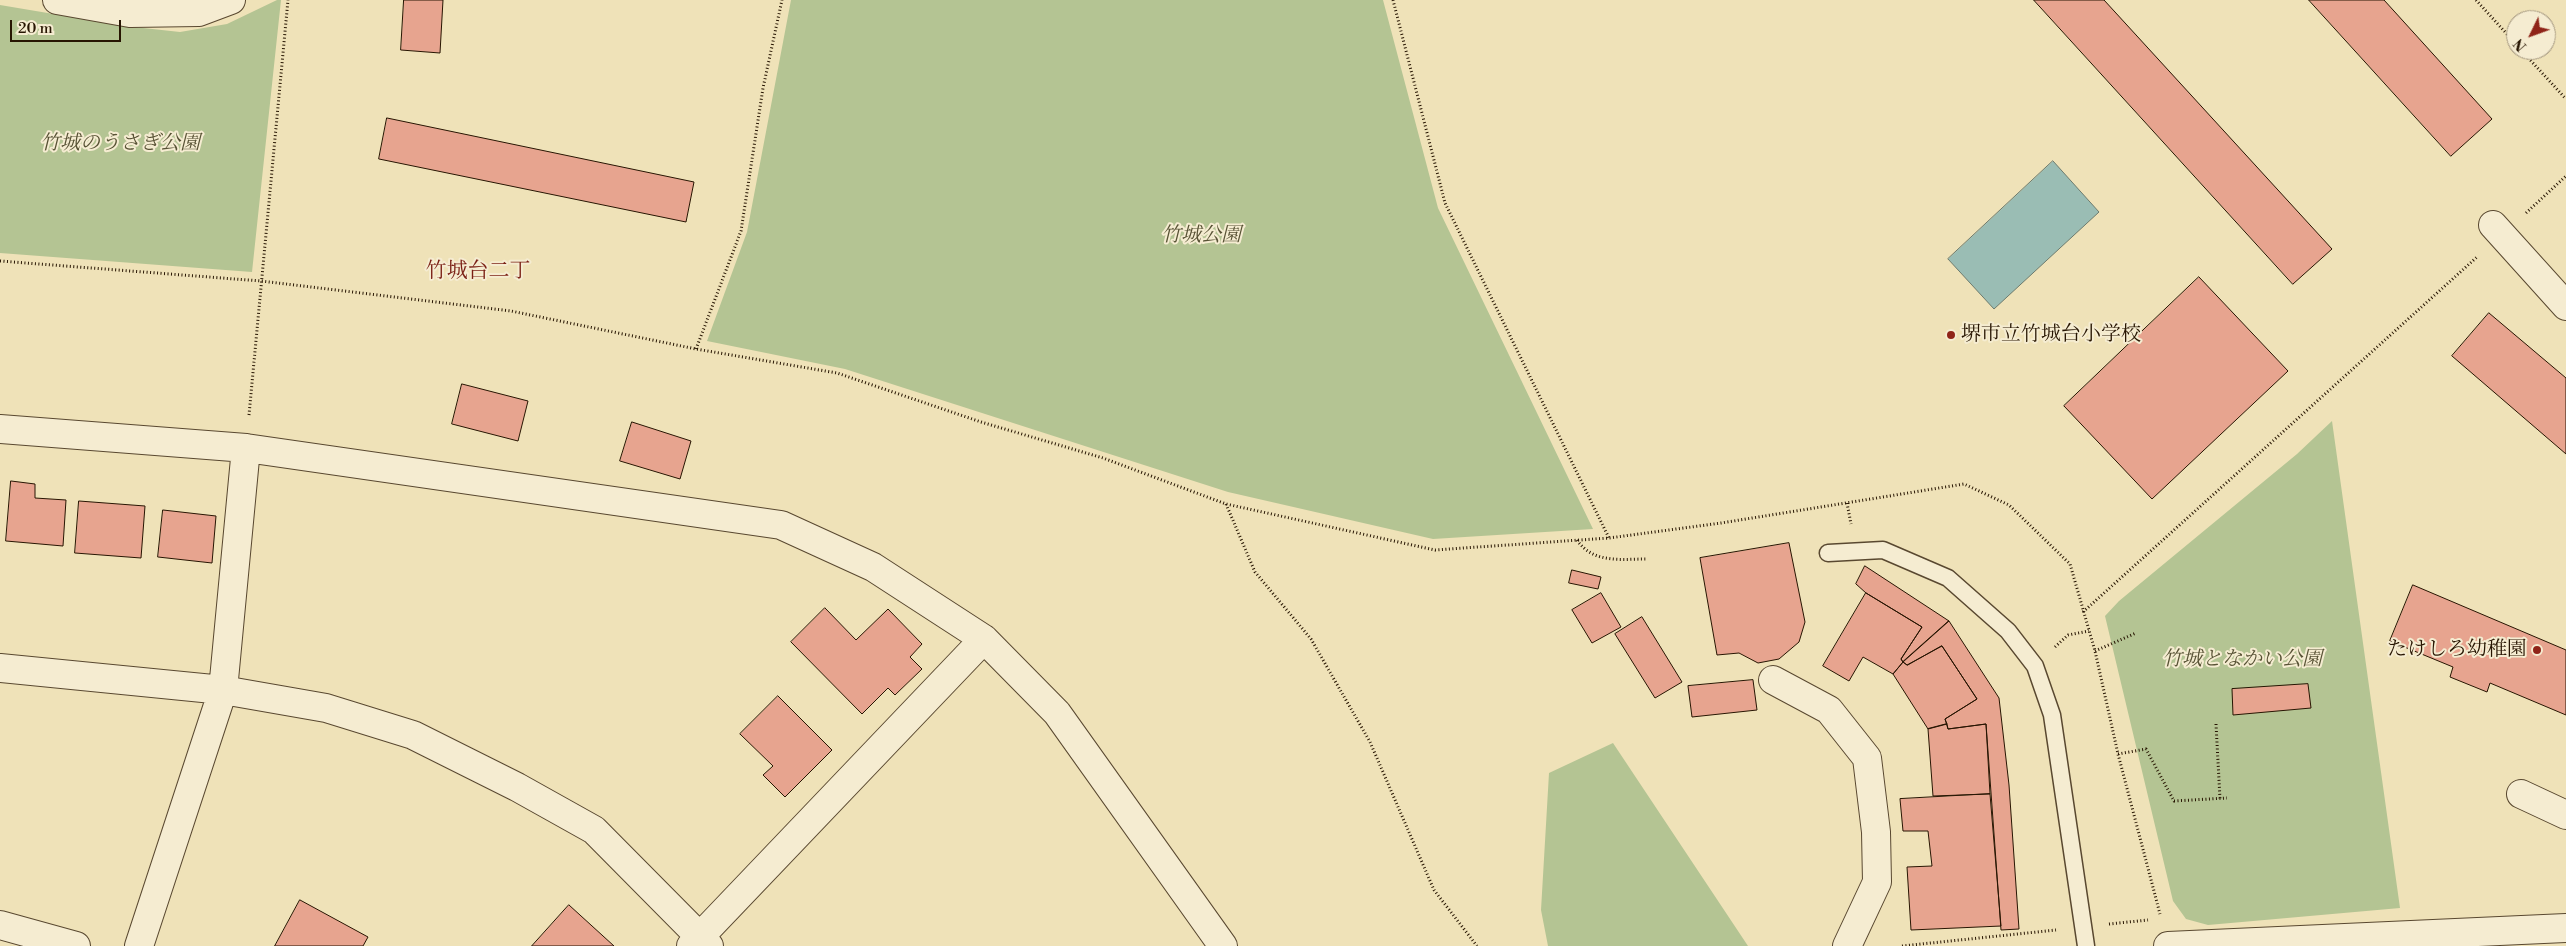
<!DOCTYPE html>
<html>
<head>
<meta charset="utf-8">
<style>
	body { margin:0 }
	#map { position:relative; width:2566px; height:946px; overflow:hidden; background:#efe2b8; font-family:"Libre Bodoni",serif }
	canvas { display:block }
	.north { position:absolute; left:2506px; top:10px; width:50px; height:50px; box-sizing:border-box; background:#f5ecd1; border:1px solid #a3967e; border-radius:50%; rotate:228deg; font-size:14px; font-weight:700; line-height:20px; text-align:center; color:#271502 }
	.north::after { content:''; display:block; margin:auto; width:18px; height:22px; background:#8f2418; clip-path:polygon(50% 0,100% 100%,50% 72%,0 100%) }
	.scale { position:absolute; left:10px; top:20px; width:111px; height:22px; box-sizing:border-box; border:2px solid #271502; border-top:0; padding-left:6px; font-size:15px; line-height:18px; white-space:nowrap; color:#271502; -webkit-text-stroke:4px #f5ecd1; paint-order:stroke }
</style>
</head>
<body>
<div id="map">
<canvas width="2566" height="946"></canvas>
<div class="north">N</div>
<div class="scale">20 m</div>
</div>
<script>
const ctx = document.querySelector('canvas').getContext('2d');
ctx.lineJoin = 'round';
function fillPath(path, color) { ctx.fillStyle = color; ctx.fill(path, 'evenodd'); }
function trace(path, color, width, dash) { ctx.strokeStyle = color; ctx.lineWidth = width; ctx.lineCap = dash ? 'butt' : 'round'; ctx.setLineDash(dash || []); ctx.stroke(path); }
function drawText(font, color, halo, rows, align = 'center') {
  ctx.font = font + ' "Libre Bodoni","Noto Serif JP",serif'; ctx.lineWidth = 4; ctx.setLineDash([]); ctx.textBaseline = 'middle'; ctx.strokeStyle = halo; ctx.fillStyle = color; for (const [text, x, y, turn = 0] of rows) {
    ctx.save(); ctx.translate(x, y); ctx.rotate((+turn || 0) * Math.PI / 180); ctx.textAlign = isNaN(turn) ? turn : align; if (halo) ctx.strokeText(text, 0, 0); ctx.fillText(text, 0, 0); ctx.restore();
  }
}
const green = new Path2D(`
	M277,0H281L252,272L0,253V5L125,26L180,32L227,24Z
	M791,0H1383L1438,208L1593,529L1433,539L1228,492L845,369L707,341L747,232Z
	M2332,421L2400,908L2208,925L2186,919L2173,901L2105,616L2119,601L2297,454Z
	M1613,743L1748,946H1548L1541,910L1549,773Z`);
const water = new Path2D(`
	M2053,161L2099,212L1994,309L1948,259Z`);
const building = new Path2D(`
	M404,0H443L440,53L401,50Z
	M2034,0H2104L2332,249L2293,284Z
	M2309,0H2384L2492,119L2451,156Z
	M387,118L694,182L686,222L379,159Z
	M2199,277L2288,371L2152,499L2064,406Z
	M2489,313L2566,378V454L2452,356Z
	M462,384L528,401L518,441L452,424Z
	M632,422L691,441L680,479L620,461Z
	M11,481L35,484V498L66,500L63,546L6,541Z
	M79,501L145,506L141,558L75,553Z
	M163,510L216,516L212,563L158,557Z
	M1789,543L1805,622L1799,642L1779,659L1758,663L1739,653L1717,655L1700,558Z
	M1865,566L1949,621L1903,662L1901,659L1922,627L1866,593L1856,584Z
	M1572,570L1601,577L1598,589L1569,583Z
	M2413,585L2566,650V715L2490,683L2487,692L2450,677L2453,667L2390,641Z
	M1601,593L1621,627L1592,643L1572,610Z
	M1866,593L1922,627L1901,659L1903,662L1893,674L1863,657L1849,681L1823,666Z
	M825,608L856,640L888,609L922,644L910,657L922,669L895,695L888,688L862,714L791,642Z
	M1642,617L1682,682L1655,698L1615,634Z
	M1949,621L1999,698L2009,785L2019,929L2001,930L1986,724L1948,729L1945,719L1977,699L1942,646L1907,665L1903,662Z
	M1942,646L1977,699L1945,719L1947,724L1928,729L1893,674L1903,662L1907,665Z
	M1753,680L1757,710L1692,717L1688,686Z
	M2308,684L2311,708L2233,715L2232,689Z
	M778,696L832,750L785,797L763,775L773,766L740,734Z
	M1947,724L1948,729L1986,724L1990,794L1933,796L1928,729Z
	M1990,794L2001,926L1911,930L1907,867L1932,866L1928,831H1903L1900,799Z
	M300,900L368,937L363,946H275Z
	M569,905L614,946H532Z`);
const path = new Path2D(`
	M1393,0L1445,203L1609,538
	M2476,0L2516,44
	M2521,50L2566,99
	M2526,213L2566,176
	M0,261L261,281L511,311L696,349L837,373L981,422L1103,458L1226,504L1435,550L1609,538L1721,523L1964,484L2009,505L2070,564L2095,651L2118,754L2160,914
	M696,349L741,231L763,88L782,0
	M249,415L288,0
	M1847,503L1851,524
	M1226,504L1255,572L1311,639L1370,742L1434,890L1477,946
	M1577,540C1593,564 1622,559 1646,559
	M2083,612L2477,257
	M2055,647L2068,635L2089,631
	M2095,651L2136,633
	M2216,724L2220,799
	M2118,754L2146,749L2174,801L2227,798
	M2109,924L2148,920
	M1902,946L2056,930`);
const lane = new Path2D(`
	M1828,553L1883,550L1948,578L2008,631L2035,666L2052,715L2086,946`);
const street = new Path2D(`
	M57,0L130,13L199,12L231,0
	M2493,225L2566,306
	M0,429L246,448L781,525L873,567L984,639L1057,713L1223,946
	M0,668L223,690L326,708L413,735L517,787L594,830L709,946
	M1773,680L1829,710L1867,758L1876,832L1877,882L1847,946
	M2521,794L2566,815
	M0,925L76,946
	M139,946L223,690L246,448
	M691,946L984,639
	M2168,946L2566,928`);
const markers = [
	[1951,335,5,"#8f2418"],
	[2537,650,5,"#8f2418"]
];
const parkNames = [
	["竹城のうさぎ公園",120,144],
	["竹城公園",1201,236],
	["竹城となかい公園",2242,660]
];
const poiNames = [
	["堺市立竹城台小学校",1961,335],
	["たけしろ幼稚園",2527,650,"right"]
];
const neighbourhoodNames = [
	["竹城台二丁",478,272]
];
fillPath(green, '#b4c493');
fillPath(water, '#9abdb4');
trace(water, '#6c7a6d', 1);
fillPath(building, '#e7a48f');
trace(building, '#271502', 1);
trace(lane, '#594830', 19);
trace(street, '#594830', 30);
trace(path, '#271502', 3, [1, 2.5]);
trace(lane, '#f5ecd1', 16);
trace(street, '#f5ecd1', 28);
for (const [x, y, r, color] of markers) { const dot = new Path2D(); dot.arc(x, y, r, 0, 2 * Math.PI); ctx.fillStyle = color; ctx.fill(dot); trace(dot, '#f5ecd1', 2); }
drawText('italic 20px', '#585235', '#f5ecd1', parkNames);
drawText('20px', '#271502', '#f5ecd1', poiNames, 'left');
drawText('21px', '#7a1f14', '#f5ecd1', neighbourhoodNames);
</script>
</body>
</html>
